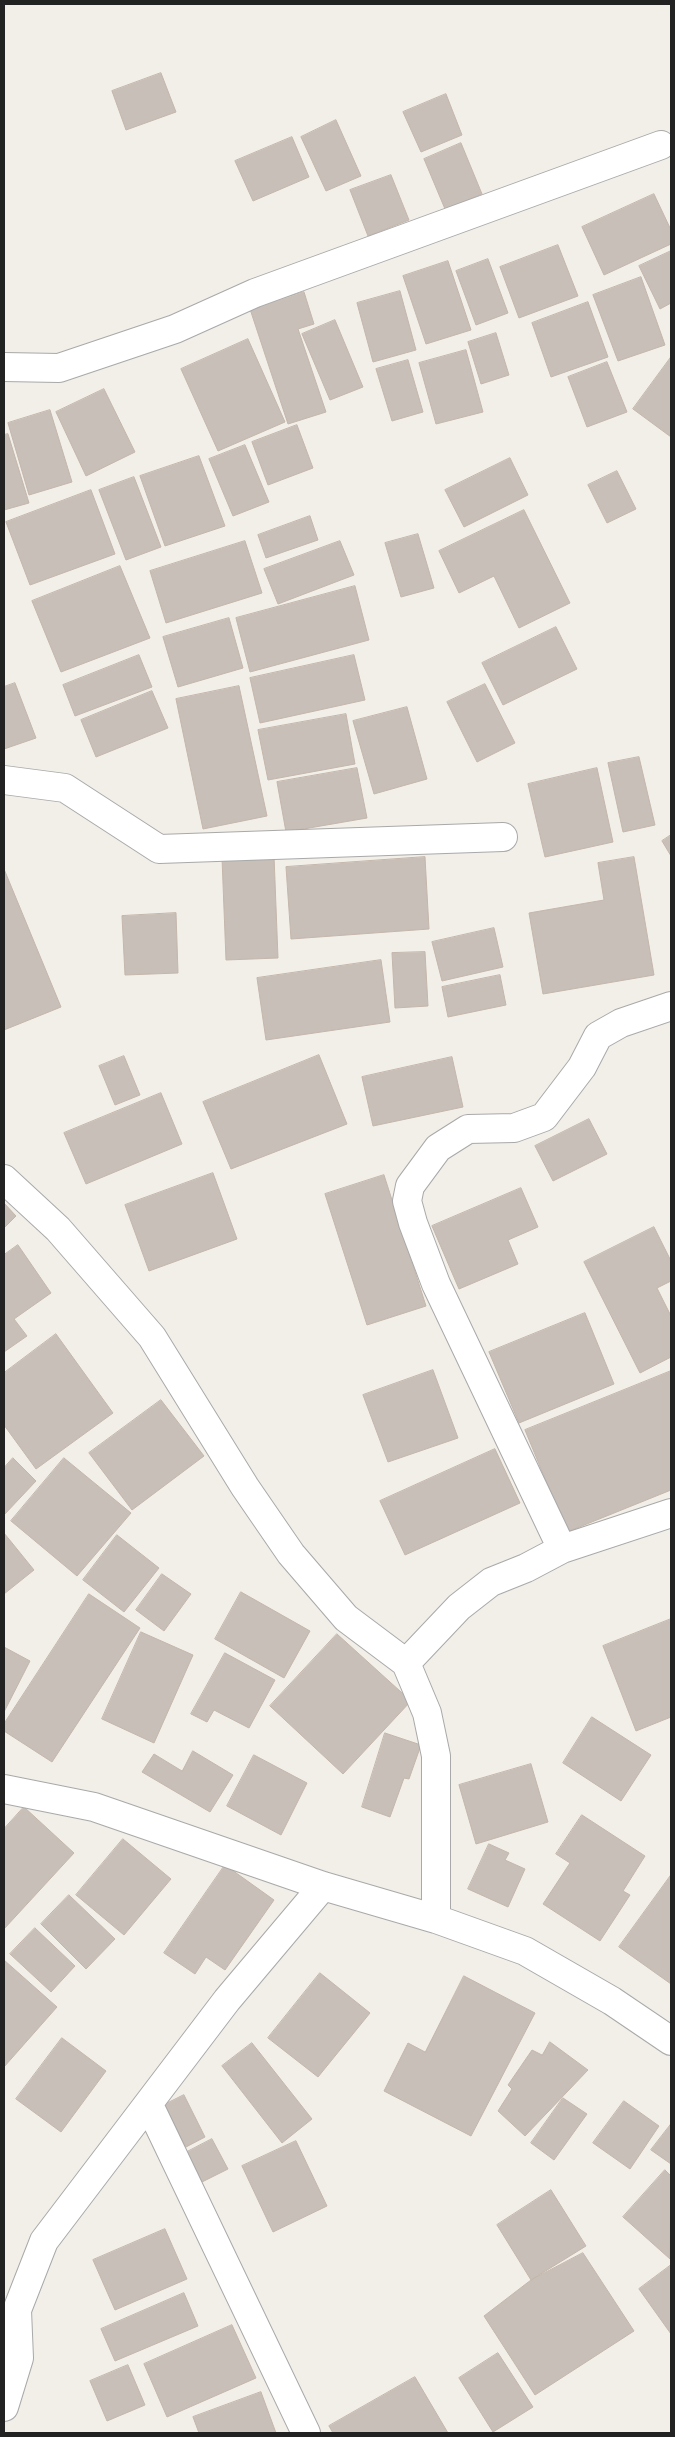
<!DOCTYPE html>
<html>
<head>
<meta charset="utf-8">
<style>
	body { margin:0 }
	#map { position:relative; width:675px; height:2437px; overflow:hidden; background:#f2efe9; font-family:Helvetica,sans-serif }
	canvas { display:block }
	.frame { position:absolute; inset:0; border:5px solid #222; pointer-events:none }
</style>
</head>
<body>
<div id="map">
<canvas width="675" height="2437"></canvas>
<div class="frame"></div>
</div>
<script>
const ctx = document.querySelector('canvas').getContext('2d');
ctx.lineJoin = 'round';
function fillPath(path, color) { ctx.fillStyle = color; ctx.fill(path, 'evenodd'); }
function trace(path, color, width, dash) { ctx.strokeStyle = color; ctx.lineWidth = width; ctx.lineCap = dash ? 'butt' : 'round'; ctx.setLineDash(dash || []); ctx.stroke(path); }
const building = new Path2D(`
	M161,73L176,112L126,130L112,91Z
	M446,94L462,135L421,152L403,112Z
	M336,120L361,176L326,191L301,137Z
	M292,137L309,177L253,201L235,161Z
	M461,143L482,194L445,209L424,159Z
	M391,175L409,220L368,236L350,190Z
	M654,194L671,230V244L604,275L582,227Z
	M558,245L578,296L519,318L500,267Z
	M671,251V303L660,309L639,266Z
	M488,259L508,313L476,325L456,271Z
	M448,261L471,330L426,344L403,276Z
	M641,277L665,345L618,361L593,295Z
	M400,291L416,350L373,362L357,303Z
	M304,292L314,324L298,329L326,412L288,424L250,309Z
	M588,302L608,357L551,377L532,323Z
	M335,320L363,387L330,400L302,334Z
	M496,333L509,375L481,384L468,342Z
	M248,339L285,422L218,451L181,369Z
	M466,350L483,412L436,424L419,363Z
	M671,357V437L633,409Z
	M408,360L423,412L392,421L376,369Z
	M607,362L627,412L587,427L568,377Z
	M104,389L135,452L86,476L56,412Z
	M50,410L72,482L29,495L8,423Z
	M297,425L313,468L268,485L252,442Z
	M8,434L29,503L4,510V435Z
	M245,445L269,502L233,516L209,459Z
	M199,456L225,526L165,546L140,476Z
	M510,458L528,495L464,527L445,490Z
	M617,471L636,509L607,523L588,485Z
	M134,477L161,547L126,560L99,490Z
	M91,490L115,554L30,585L6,522Z
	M524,510L570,603L519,628L494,576L459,593L439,551Z
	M310,516L318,540L266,558L258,535Z
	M418,534L434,588L401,597L385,543Z
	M245,541L262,593L166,623L150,571Z
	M340,541L354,575L278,604L264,569Z
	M120,566L150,638L61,672L32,601Z
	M355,586L369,640L250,672L236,618Z
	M229,618L243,668L178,687L163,637Z
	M556,627L577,669L503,705L482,663Z
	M139,655L152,687L75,716L63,685Z
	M354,655L365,700L260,723L250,678Z
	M15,683L36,738L4,749V687Z
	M485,684L515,743L477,762L447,702Z
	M239,686L267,816L203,829L176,699Z
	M152,691L168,728L96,757L81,720Z
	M407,707L427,779L374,794L353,721Z
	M346,714L355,764L268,780L258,730Z
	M639,757L655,825L623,832L608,763Z
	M357,768L367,818L286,832L277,782Z
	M597,768L613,842L545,857L528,784Z
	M671,835V856L662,841Z
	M274,856L278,958L226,960L222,858Z
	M425,857L429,929L291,939L286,867Z
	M634,857L654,975L543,994L529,913L604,900L598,863Z
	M4,869L61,1007L4,1030Z
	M176,913L178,973L125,975L122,916Z
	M494,928L503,967L442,981L432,942Z
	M425,952L428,1006L395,1008L392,953Z
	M381,960L390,1022L266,1040L257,978Z
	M500,975L506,1005L448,1017L442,987Z
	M319,1055L347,1124L231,1169L203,1102Z
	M124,1056L140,1095L115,1105L99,1066Z
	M452,1057L463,1107L373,1126L362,1077Z
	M161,1093L182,1144L86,1184L64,1133Z
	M589,1119L607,1154L553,1181L535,1146Z
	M213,1173L237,1239L149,1271L125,1205Z
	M384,1175L426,1306L367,1325L325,1194Z
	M521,1188L538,1227L508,1240L518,1264L459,1289L432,1226Z
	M4,1203L16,1216L4,1228Z
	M654,1227L671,1261V1281L657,1288L671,1316V1357L640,1373L584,1262Z
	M18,1245L51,1293L14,1319L27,1336L4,1352V1255Z
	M585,1313L614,1384L519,1423L489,1352Z
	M56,1334L113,1413L36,1469L4,1425V1373Z
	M433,1370L458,1438L388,1462L363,1395Z
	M671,1371V1490L567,1532L525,1430Z
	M161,1400L204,1456L132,1510L89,1453Z
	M495,1449L520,1503L405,1555L380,1501Z
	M13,1458L36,1481L4,1515V1468Z
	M64,1458L131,1513L77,1576L11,1521Z
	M4,1533L34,1570L4,1594Z
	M117,1535L159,1568L124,1612L83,1580Z
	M162,1574L191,1594L164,1631L136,1610Z
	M241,1592L310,1631L284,1678L215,1639Z
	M89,1594L140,1628L52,1762L4,1731V1724Z
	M671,1619V1717L636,1731L603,1646Z
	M141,1632L193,1655L154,1743L102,1719Z
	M337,1634L411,1701L343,1774L270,1706Z
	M4,1647L30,1661L4,1712Z
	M225,1653L275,1680L249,1728L214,1710L207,1722L191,1714Z
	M592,1717L651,1755L621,1801L563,1763Z
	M385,1733L421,1745L409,1779L404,1778L390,1817L362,1807Z
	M193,1751L233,1775L210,1812L142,1772L154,1754L182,1771Z
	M254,1755L307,1783L281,1835L227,1806Z
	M531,1764L548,1822L476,1844L459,1785Z
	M24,1807L74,1853L4,1929V1829Z
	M582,1815L645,1856L623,1891L630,1895L600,1941L543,1904L570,1863L556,1854Z
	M123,1839L171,1879L124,1935L76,1895Z
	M489,1844L509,1853L505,1860L525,1869L508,1907L468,1889Z
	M225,1865L274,1900L225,1970L206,1957L195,1974L164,1953Z
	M671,1875V1984L619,1947Z
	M69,1895L115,1939L86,1969L41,1924Z
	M35,1928L75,1966L51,1992L10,1954Z
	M4,1960L57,2007L4,2067Z
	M320,1973L370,2013L318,2077L268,2038Z
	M464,1976L535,2013L471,2136L384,2091L408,2043L425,2052Z
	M62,2038L106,2071L61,2132L16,2099Z
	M550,2042L588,2070L525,2136L498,2111L512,2089L508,2085L532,2050L542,2055Z
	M252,2043L312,2119L282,2143L222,2066Z
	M184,2095L205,2137L186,2147L164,2105Z
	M563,2098L587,2114L554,2160L531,2143Z
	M624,2101L659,2126L630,2169L593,2143Z
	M671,2124V2164L651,2150Z
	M212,2139L228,2169L202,2182L187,2152Z
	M296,2141L327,2206L273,2232L242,2166Z
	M665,2170L671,2176L670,2259L623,2217Z
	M551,2190L586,2246L531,2280L497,2225Z
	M165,2229L187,2279L115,2310L93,2260Z
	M583,2253L634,2331L535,2395L484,2316L531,2280Z
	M671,2265V2334L639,2289Z
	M184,2293L198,2326L115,2361L101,2329Z
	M232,2325L256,2378L167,2417L144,2364Z
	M498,2353L533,2407L493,2432L459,2378Z
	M128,2365L145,2405L107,2421L90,2381Z
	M415,2377L448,2433H333L329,2426Z
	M261,2392L276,2433H199L193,2417Z`);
const minor = new Path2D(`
	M4,367L59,368L175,329L255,293L661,145
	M4,780L65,788L159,849L503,837
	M4,1179L58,1229L152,1337L245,1487L291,1554L346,1618L406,1663L427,1713L436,1756V1919
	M562,1549L436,1284L413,1223L407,1201L410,1186L438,1148L468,1129L514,1128L544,1117L582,1067L598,1036L621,1023L671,1006
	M406,1663L459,1607L491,1582L526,1568L562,1549L671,1513
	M4,1789L94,1807L323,1886L436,1919L525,1951L612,2001L671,2041
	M149,2105L306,2433
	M4,2407L19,2358L17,2310L44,2241L227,2000L323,1886`);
fillPath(building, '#c7bfb8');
trace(building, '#c4b6ab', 1);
trace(minor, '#a9a9a9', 30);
trace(minor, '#fff', 28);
</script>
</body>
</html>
